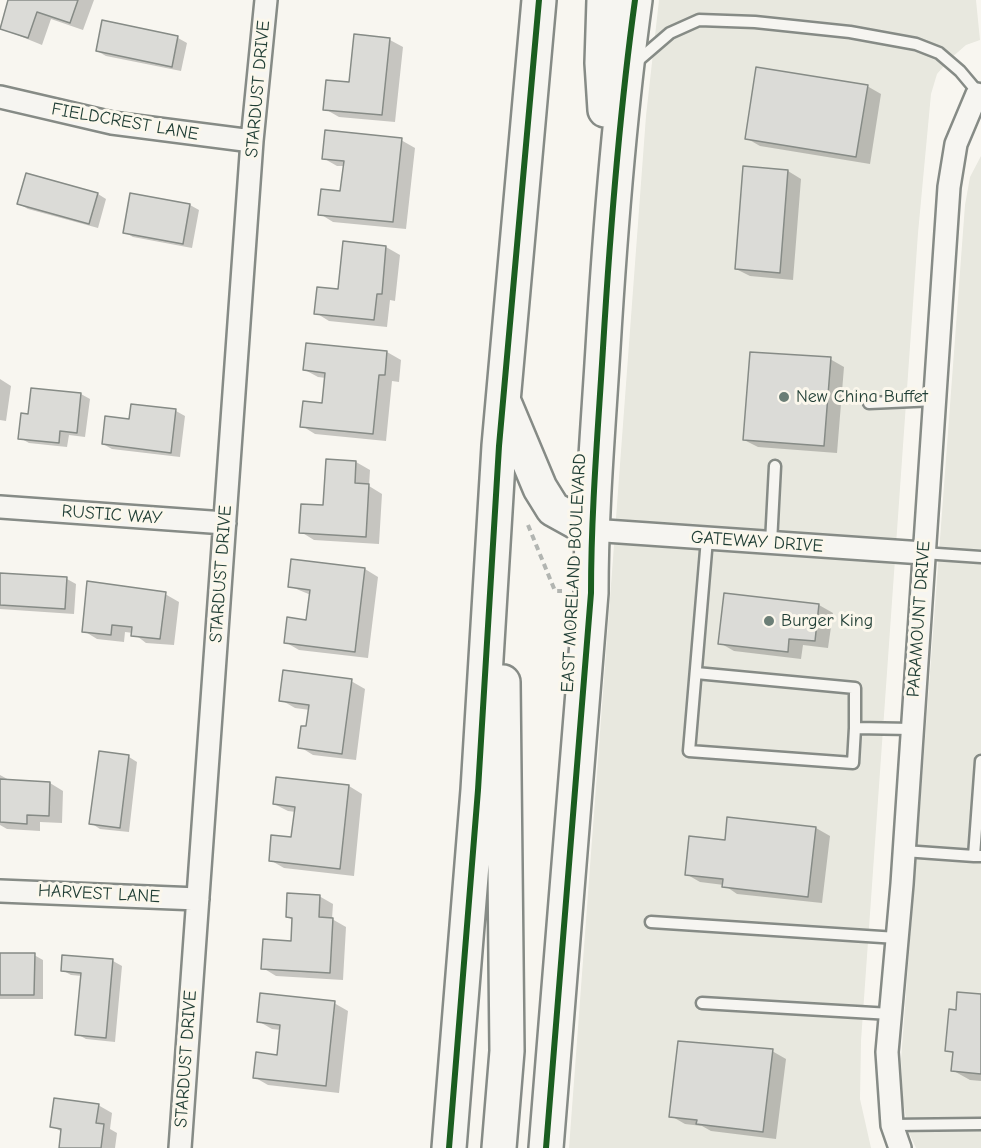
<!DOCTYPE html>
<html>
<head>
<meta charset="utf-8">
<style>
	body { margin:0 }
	canvas { display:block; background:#f8f6f0 }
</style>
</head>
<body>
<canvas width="981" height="1148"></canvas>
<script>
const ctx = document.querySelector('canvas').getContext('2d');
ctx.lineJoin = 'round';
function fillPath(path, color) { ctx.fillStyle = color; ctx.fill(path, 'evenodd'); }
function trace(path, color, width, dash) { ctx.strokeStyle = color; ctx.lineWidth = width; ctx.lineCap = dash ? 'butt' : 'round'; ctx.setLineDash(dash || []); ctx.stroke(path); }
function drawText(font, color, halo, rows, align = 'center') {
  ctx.font = font + ' "Comic Neue",sans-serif'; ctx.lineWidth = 6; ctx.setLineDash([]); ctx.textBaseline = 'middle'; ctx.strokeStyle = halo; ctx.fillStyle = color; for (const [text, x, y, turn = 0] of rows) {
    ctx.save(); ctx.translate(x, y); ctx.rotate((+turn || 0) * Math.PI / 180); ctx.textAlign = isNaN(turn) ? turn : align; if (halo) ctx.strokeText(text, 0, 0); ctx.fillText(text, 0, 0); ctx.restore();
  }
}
const built = new Path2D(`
	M659,0H976L980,40L966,45L950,59L937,74L931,94L918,233L861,1041L860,1099L871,1148H569L646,116Z
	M981,156V1148H916L909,1133L903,1102L901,1060L965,205L970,177Z`);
const shadow = new Path2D(`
	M10,0H94L83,30L51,19L42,45L0,28Z
	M103,22L178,38L187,43L181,71L106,56L97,51Z
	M390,40L403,47L395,122L339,117L325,109Z
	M867,86L881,94L870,164L760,146L746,138Z
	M401,140L415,148L406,229L333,222L320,214L342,193L345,166H337L323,158Z
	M788,171L801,179L793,280L750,276L736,269Z
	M98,194L106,199L98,228L28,209L19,204Z
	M131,194L190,205L199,210L192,248L133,237L124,232Z
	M344,242L386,247L400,255L395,301L390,300L387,327L329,321L316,313L339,290Z
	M307,345L387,352L401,360L399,382L392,381L386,441L315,434L302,426L323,404L326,378L318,377L305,370Z
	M830,359L844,367L837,453L758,447L744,440Z
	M0,379L11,386L6,421L0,420Z
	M81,394L90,399L85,437L69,435L67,447L29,443L20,438L30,416Z
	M133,406L176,411L185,416L180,457L112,449L103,444L131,420Z
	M327,461L356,462L370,470L369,486L382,494L379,544L314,540L301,532L324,507Z
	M365,569L378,577L368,658L299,650L285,642L308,621L311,595L289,586Z
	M0,574L67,579L76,584L74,614L0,609Z
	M165,594L179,602L174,645L146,643L133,633L125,632L124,642L97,639L84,631Z
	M725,595L819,605L833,613L828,648L803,645L801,659L734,651L720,643Z
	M351,681L365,689L356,760L313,755L300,747L307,728L310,710L295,708L281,700Z
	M129,757L137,762L129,832L100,829L91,823Z
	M0,775L11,781L50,783L63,791L62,823L40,822V831L7,829L0,825Z
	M349,786L362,794L354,876L284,868L270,860L293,839L296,812L288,811L274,804Z
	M729,818L816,828L830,836L822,903L737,894L724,885L700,882L686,874L726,841Z
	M319,896L333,904L332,919L346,927L343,980L276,976L263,968L293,942L294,920L287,917Z
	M0,955H34L43,960V999H0Z
	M113,961L122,966L115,1042L86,1039L77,1034L82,976L71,975L62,970Z
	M981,995V1081L970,1080L952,1070L954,1054L947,1050L957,1012Z
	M334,1003L348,1011L339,1093L268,1085L254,1077L278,1056L281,1030L272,1029L258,1021Z
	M772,1051L786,1059L776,1139L711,1131L702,1126L685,1124L671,1116Z
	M98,1105L112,1113L110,1129L117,1133L115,1148H60L62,1132L52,1126Z`);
const building = new Path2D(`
	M8,0H78L70,23L37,12L28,38L0,29Z
	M102,20L178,36L172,67L96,51Z
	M354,34L390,38L382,115L323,110L326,80L349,82Z
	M756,67L868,85L856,157L745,139Z
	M325,130L402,138L393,222L318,215L321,189L340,191L344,161L322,159Z
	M743,166L788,170L780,273L735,269Z
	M26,173L98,193L89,224L17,204Z
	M130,193L190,204L183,244L123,233Z
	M343,241L386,246L382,294H377L374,320L314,314L317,287L338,289Z
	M306,343L387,351L385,375H379L373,434L300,427L303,401L322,403L325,373L303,370Z
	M750,352L831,357L824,446L743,440Z
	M31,388L81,393L77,433L60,431L59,443L18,439L21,413L28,414Z
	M131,404L176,409L171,453L102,444L105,416L129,419Z
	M326,459L356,461L355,483L369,484L366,537L299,533L301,504L323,505Z
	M291,559L365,568L355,652L284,643L287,617L306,620L310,590L288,587Z
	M0,573L67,577L65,609L0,605Z
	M87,581L166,592L160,639L131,636L132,627L112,625L111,635L82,632Z
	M724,593L819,604L815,641L789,639L788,652L718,644Z
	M283,670L352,679L342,754L298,748L301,726H306L309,705L279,701Z
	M99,751L129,755L120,828L89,824Z
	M276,777L349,785L340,869L269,861L271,835L291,837L295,807L273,804Z
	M0,779L50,782L49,816L27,815V824L0,822Z
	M727,817L816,827L808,897L722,887L723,879L685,875L689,836L725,840Z
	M287,893L320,895L319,917L333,918L330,973L261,969L263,939L291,941L292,918L286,917Z
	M0,953H35L34,995H0Z
	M62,955L113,959L106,1038L75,1035L81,973L61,971Z
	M957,992L981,994V1074L951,1071L953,1052L945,1051L949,1009L956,1010Z
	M260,993L335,1001L326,1086L253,1078L256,1052L277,1055L280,1025L257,1022Z
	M678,1041L773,1049L763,1132L696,1124L697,1120L669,1117Z
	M54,1098L99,1104L96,1123L104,1124L101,1148H59L61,1129L50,1127Z`);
const path = new Path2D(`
	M528,525L555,591H562`);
const service = new Path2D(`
	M634,64L670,33L699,20L755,22L850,32L916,44L939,53L960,71L981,96
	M869,403L936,400
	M707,539L689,751L853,763L855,728L912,729
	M771,543L775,466
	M923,553L981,557
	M696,673L855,688V728
	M981,761L974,856H981
	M904,851L974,856
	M651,922L897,938
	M702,1003L891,1014
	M892,1125L981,1124`);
const minor = new Path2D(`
	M0,97L112,123L252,141
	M0,507L225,523
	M591,530L923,553
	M0,891L198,899
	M180,1148L252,141L266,0
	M900,1148L892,1125L887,1052L902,884L949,187L956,144L977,94`);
const primary = new Path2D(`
	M604,0L602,63L605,110
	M504,402L540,488L553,509L591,530
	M449,1148L478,790L499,446L539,0
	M499,1148L507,1051L503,682
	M546,1148L591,593C591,511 598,430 603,348C610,232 619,116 635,0`);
const cycleway = new Path2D(`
	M449,1148L478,790L499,446L539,0
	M546,1148L591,593C591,511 598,430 603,348C610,232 619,116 635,0`);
const markers = [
	[784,397,6,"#6b7e76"],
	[769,621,6,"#6b7e76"]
];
const streetNames = [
	["STARDUST DRIVE",258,89,-85],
	["FIELDCREST LANE",125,122,10],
	["RUSTIC WAY",112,515,4],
	["GATEWAY DRIVE",757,542,4],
	["EAST MORELAND BOULEVARD",574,573,-87],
	["STARDUST DRIVE",221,574,-86],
	["PARAMOUNT DRIVE",919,619,-86],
	["HARVEST LANE",99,894,3],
	["STARDUST DRIVE",186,1059,-86]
];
const poiNames = [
	["New China Buffet",796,397],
	["Burger King",781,621]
];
fillPath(built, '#e8e8df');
fillPath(shadow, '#0003');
fillPath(building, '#dbdbd7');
trace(building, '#868b86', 1.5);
trace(service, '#868b86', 15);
trace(minor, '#868b86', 26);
trace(primary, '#868b86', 38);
trace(path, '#b2b5b1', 4, [6, 4.5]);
trace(service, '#f6f5f1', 10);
trace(minor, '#f6f5f1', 21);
trace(primary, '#f6f5f1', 33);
trace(cycleway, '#1b5e20', 6);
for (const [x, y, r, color] of markers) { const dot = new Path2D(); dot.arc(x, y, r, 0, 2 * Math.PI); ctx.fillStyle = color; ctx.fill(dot); trace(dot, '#fbf7ec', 2); }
drawText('18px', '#1f3d34', '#fbf7ec', streetNames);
drawText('18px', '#1f3d34', '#fbf7ec', poiNames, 'left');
</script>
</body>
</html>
